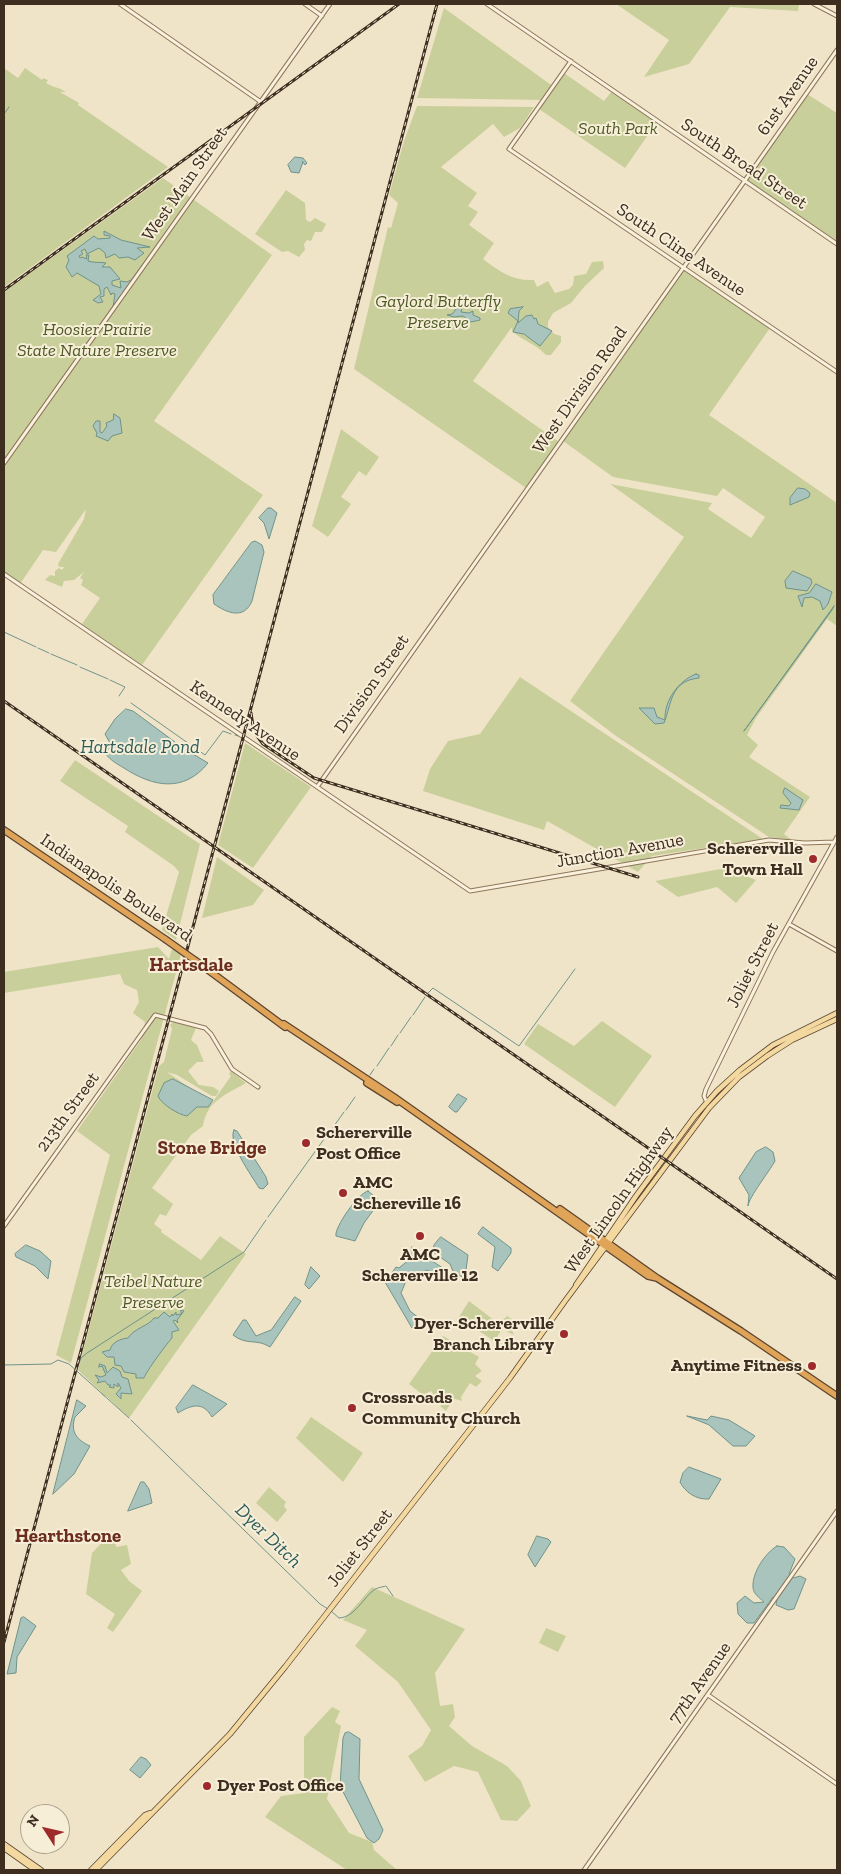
<!DOCTYPE html>
<html>
<head>
<meta charset="utf-8">
<style>
	body { margin:0 }
	#map { position:relative; width:841px; height:1874px; overflow:hidden; background:#f0e4c8; font-family:"Zilla Slab",serif }
	canvas { display:block }
	.frame { position:absolute; inset:0; border:5px solid #3d2e20; pointer-events:none }
	.north { position:absolute; left:20px; top:1804px; width:50px; height:50px; box-sizing:border-box; background:#f7eed8; border:1px solid #ada18e; border-radius:50%; rotate:305deg; font-size:14px; font-weight:700; line-height:20px; text-align:center; color:#3d2e20 }
	.north::after { content:''; display:block; margin:auto; width:18px; height:22px; background:#9e2a2b; clip-path:polygon(50% 0,100% 100%,50% 72%,0 100%) }
</style>
</head>
<body>
<div id="map">
<canvas width="841" height="1874"></canvas>
<div class="frame"></div>
<div class="north">N</div>
</div>
<script>
const ctx = document.querySelector('canvas').getContext('2d');
ctx.lineJoin = 'round';
function fillPath(path, color) { ctx.fillStyle = color; ctx.fill(path, 'evenodd'); }
function trace(path, color, width, dash) { ctx.strokeStyle = color; ctx.lineWidth = width; ctx.lineCap = dash ? 'butt' : 'round'; ctx.setLineDash(dash || []); ctx.stroke(path); }
function drawText(font, color, halo, rows, align = 'center') {
  ctx.font = font + ' "Zilla Slab",serif'; ctx.lineWidth = 4; ctx.setLineDash([]); ctx.textBaseline = 'middle'; ctx.strokeStyle = halo; ctx.fillStyle = color; for (const [text, x, y, turn = 0] of rows) {
    ctx.save(); ctx.translate(x, y); ctx.rotate((+turn || 0) * Math.PI / 180); ctx.textAlign = isNaN(turn) ? turn : align; if (halo) ctx.strokeText(text, 0, 0); ctx.fillText(text, 0, 0); ctx.restore();
  }
}
const green = new Path2D(`
	M616,4H801H799L798,11L730,7L689,64L644,77L669,40Z
	M444,8L554,87L564,73L604,101L612,91L657,122L625,168L539,109L543,100L417,98Z
	M4,68L18,78L25,68L42,80L43,78L48,80L46,83C54,88 59,87 66,92H60L79,103L78,105L168,167L4,287Z
	M807,94L837,113V243L745,181Z
	M417,106L534,107L520,128L504,137L493,124L441,167L477,193L468,206L478,212L469,225L494,243L483,259C500,272 513,281 534,280L537,287L548,281L555,293L569,289L573,285L574,276L586,274L592,262L603,261L604,268L585,286L571,303L553,313L548,322V327L554,334L561,336V342L551,355H546C536,344 523,341 512,331V327L473,381L559,442L526,488L354,369L388,227L391,228L398,203L389,195L404,141Z
	M163,178L272,255L154,421L263,495L142,665L82,624L100,598L81,585L83,580L80,578L84,572L74,580L64,581L62,587L45,580L50,575L55,576V571L59,568L62,570L64,567H59L58,564L84,519L86,509L56,552L43,550L20,584L4,572V292Z
	M286,190L305,203L306,220L310,222L315,218L326,224L322,232H315L311,241L307,240L304,244L305,250L299,257L288,251L282,252L255,234Z
	M684,270L770,328L709,415L837,503V626L827,619L756,718L747,735L758,745L749,757L810,797L784,834L792,840L769,837L616,736L570,701L684,537L610,484L712,503L708,509L751,538L765,517L723,488L717,496L613,477L563,441Z
	M341,429L379,457L366,476L359,471L341,497L351,504L328,537L312,526Z
	M520,677L763,839L652,856L638,872L547,821L544,830L423,791L430,769L448,741L480,734Z
	M245,743L311,787L253,868L218,845Z
	M75,760L200,844L176,940L162,930L179,872L174,866L125,832L128,826L60,781Z
	M217,857L264,890L253,905L202,918Z
	M726,868L756,880L736,903L717,887L678,897L655,881Z
	M158,947L169,959L172,949L181,954L71,1363L56,1355L110,1155L77,1131L141,1040L145,1022L133,1013L139,1002L137,990L124,984L120,974L4,993V972Z
	M174,1021L196,1028L191,1040L197,1045L204,1062H197L188,1071L199,1085L213,1087L219,1091L216,1096H212L177,1075L167,1072L212,1103L231,1076L229,1074L231,1071L246,1083C225,1095 207,1101 203,1126L191,1135L152,1188L173,1204L166,1216L160,1214L154,1224L162,1230L161,1232L201,1260L220,1236L246,1254L129,1418L106,1396L105,1397L102,1395L101,1392L78,1370L159,1066L164,1062L172,1029L170,1025Z
	M602,1021L652,1056L615,1107L524,1044L538,1024L574,1046Z
	M469,1301L499,1324L507,1316L513,1320L512,1330L514,1335L508,1332L504,1326L497,1337L502,1344L512,1348V1353L461,1319L457,1320Z
	M443,1336L479,1357L475,1364L482,1371L475,1376L482,1381L476,1387L470,1383L461,1397L462,1401L452,1398L451,1394L448,1396L451,1403L446,1411L440,1406L444,1404L443,1398L438,1403L431,1391L423,1395L409,1384Z
	M311,1417L363,1453L343,1482L296,1438Z
	M269,1487L286,1502L284,1506L287,1510L277,1522L256,1503Z
	M110,1534L115,1538L116,1547L127,1545L131,1564L121,1570L129,1581L142,1591L113,1632L107,1628L115,1614L86,1594L92,1553Z
	M372,1587L465,1629L435,1673L440,1706L453,1704L455,1717L449,1726L472,1746L507,1766L521,1781L531,1806L517,1821L501,1820L478,1772L454,1766L425,1782L408,1756L422,1746L431,1730L398,1682L355,1646L367,1630L343,1620Z
	M546,1628L566,1636L558,1652L539,1643Z
	M332,1707L340,1711L335,1722L341,1726L327,1799L349,1833L372,1842L374,1850L397,1870H347L265,1817L281,1796L304,1793V1737Z`);
const water = new Path2D(`
	M295,157L303,158L307,163L305,165L302,161L303,162L299,173L291,172L288,165Z
	M174,222L99,326L113,307L115,294L112,293L111,295L107,287L104,289V296L100,297L103,302L98,303L93,300L101,294L99,286L77,273L72,277L66,267L69,260L67,256L94,236L98,239L110,238V236L104,235V231L121,240L150,247L137,248L144,253L135,260L128,257L119,258L115,254L106,258L105,253L99,248L87,254L85,249L81,251L83,254L79,256L80,258L82,257L87,259L86,255H89L88,261C94,263 101,262 106,263L102,267H110L120,279L112,281V285L121,288L120,281L127,282L131,280Z
	M459,306L462,308L461,312L469,313L473,311V315L480,318V320L471,322L463,316L454,317L447,315L452,314Z
	M523,307L519,311L518,323L526,316L532,315L534,319L536,318L538,324L552,331L540,346L524,334L513,332L518,321L508,313L510,309Z
	M114,414L120,418L122,433L112,436L108,441L96,436L97,433L93,426L96,421H100V432L102,433L107,426L106,423L113,420Z
	M798,488L805,489L810,493L809,497L790,505V498Z
	M268,508H271L277,513L269,539L264,523L259,518Z
	M252,542L255,541L262,545L264,552L252,601C244,620 227,613 214,604L213,595Z
	M793,571L811,579L812,583L807,591L786,588L785,581Z
	M816,584L832,592L828,604L823,610L820,601L812,597L804,598L802,607L798,596L809,593Z
	M834,606L832,610L744,731Z
	M696,674L699,675V678C670,681 672,703 664,723L655,724L639,708H654L657,717L665,720C664,701 678,681 696,674Z
	M126,709L133,711L183,748L208,763C184,793 153,787 124,768C117,764 110,760 106,754L110,743L105,734L115,719Z
	M785,788L803,800L799,810L780,808L781,805L789,806L791,803L783,793Z
	M173,1079L213,1100L208,1107H197L187,1116C179,1115 161,1104 158,1096L164,1083Z
	M458,1094L467,1099L457,1112H455L449,1107Z
	M234,1130L237,1131L266,1177L268,1184L263,1189L259,1188C252,1176 227,1142 234,1130Z
	M766,1147L773,1152L775,1161C769,1172 749,1197 748,1206L749,1195L739,1178L756,1152Z
	M368,1191L380,1201L364,1223L355,1241L336,1236C334,1228 358,1193 368,1191Z
	M483,1227L511,1248V1253L498,1271L492,1267L495,1247L478,1234Z
	M441,1237L468,1255L466,1270L462,1277L453,1271L450,1264L433,1252L434,1245Z
	M26,1245L40,1251L51,1261L48,1279L35,1266L16,1257L15,1254Z
	M412,1247L444,1269L442,1273L446,1277L445,1279L427,1270L406,1281L401,1293L410,1311L419,1318L412,1328L385,1282L396,1267L399,1268L410,1259Z
	M311,1267L320,1276L309,1289L305,1285Z
	M295,1297L301,1301L270,1347C256,1338 247,1346 233,1335L243,1320H246L256,1336L271,1330Z
	M181,1310L184,1311L177,1320L178,1323L175,1320L173,1321L179,1330L172,1332V1338C168,1342 145,1373 144,1378H136V1374L124,1372L121,1366L115,1365L114,1357H107L102,1352L110,1350C112,1342 120,1339 128,1338C134,1328 149,1326 154,1318H158L164,1312L170,1317L172,1314L173,1316L176,1312V1315L181,1314Z
	M100,1364L105,1366L107,1373L113,1367L120,1371L122,1377L128,1379L132,1394L121,1393V1399L116,1394L121,1388L118,1383V1387L114,1384V1388L109,1387L111,1385H108L105,1381L97,1383L99,1380L95,1375L101,1377L106,1375L102,1366L99,1367Z
	M193,1385L227,1404L212,1417C203,1401 191,1405 178,1413L176,1408Z
	M77,1400L86,1406L75,1417C70,1432 77,1440 90,1446L74,1474L53,1494Z
	M687,1416L707,1420L711,1416L729,1420L755,1436L746,1446H733L709,1425Z
	M689,1467L721,1479L709,1499C696,1500 685,1492 680,1482L683,1473Z
	M141,1482H144L149,1489L152,1503L128,1511Z
	M537,1536L548,1539L551,1542L535,1567L528,1555Z
	M777,1546L784,1547L795,1559L789,1574L793,1578L800,1576L806,1579L794,1609L788,1610L776,1605L777,1599L773,1597L754,1623H747L738,1614L737,1603L745,1596L754,1603L764,1602C760,1598 753,1594 753,1587C752,1573 765,1553 777,1546Z
	M24,1617L36,1626L17,1657L16,1673L7,1674L21,1618Z
	M349,1732L360,1739L359,1779L383,1830L379,1839L374,1843L367,1838L340,1786L343,1738L345,1733Z
	M141,1757L146,1759L151,1765L140,1778L130,1770Z`);
const stream = new Path2D(`
	M4,114L9,107
	M4,119L5,118
	M4,632L36,647
	M38,648L49,653
	M51,654L77,665
	M80,667L108,679
	M110,680L125,687L119,696
	M131,703L205,755L223,731L231,734
	M235,735L238,736
	M188,751L191,747
	M428,993L433,988L519,1046L575,969
	M413,1015L425,997
	M400,1033L411,1017
	M391,1046L398,1035
	M377,1066L389,1048
	M370,1075L374,1069
	M346,1110L355,1097
	M329,1133L344,1112
	M268,1217L327,1135
	M4,1365L51,1364L58,1360L69,1364L129,1418
	M77,1369L81,1358L87,1353L244,1252L266,1220
	M131,1420L320,1604L328,1609
	M331,1611L339,1618C355,1617 363,1598 374,1590C376,1588 382,1587 386,1586L393,1596`);
const minor = new Path2D(`
	M120,4L261,102
	M305,4L322,16
	M487,4L837,244
	M814,4L837,16
	M571,61L509,149L837,372
	M4,463L330,4
	M4,574L470,891L769,840L805,843L834,842
	M317,787L837,50
	M789,924L837,951
	M707,1103L704,1096L706,1089L773,952L837,837
	M4,1226L155,1015L205,1028L211,1034L232,1069L258,1087
	M708,1695L837,1784
	M584,1870L837,1511`);
const major = new Path2D(`
	M576,1285L636,1196L695,1116L717,1091L740,1070L773,1045L837,1013
	M4,1844L41,1870
	M4,1848L35,1870
	M91,1870L145,1815L150,1813
	M96,1870L230,1734L285,1667L510,1378L565,1301L709,1108L739,1077L767,1056L792,1040L837,1019`);
const highway = new Path2D(`
	M4,830L165,939
	M196,961L285,1027
	M284,1024L394,1097L648,1276L657,1278
	M367,1083L397,1102
	M560,1209L657,1278L741,1331L837,1396`);
const rail = new Path2D(`
	M4,290L399,4
	M4,701L837,1279
	M251,713L254,732L263,744L314,778L638,877
	M4,1642L437,4`);
const highwayBridge = new Path2D(`
	M165,939L196,961`);
const markers = [
	[813,859,5,"#9e2a2b"],
	[306,1143,5,"#9e2a2b"],
	[343,1193,5,"#9e2a2b"],
	[420,1236,5,"#9e2a2b"],
	[564,1334,5,"#9e2a2b"],
	[812,1366,5,"#9e2a2b"],
	[352,1408,5,"#9e2a2b"],
	[207,1786,5,"#9e2a2b"]
];
const streetNames = [
	["61st Avenue",788,96,-55],
	["South Broad Street",744,164,34],
	["West Main Street",185,184,-55],
	["South Cline Avenue",681,250,34],
	["West Division Road",580,390,-55],
	["Division Street",372,684,-55],
	["Kennedy Avenue",245,721,34],
	["Junction Avenue",620,851,-10],
	["Indianapolis Boulevard",116,888,34],
	["Joliet Street",753,965,-63],
	["213th Street",68,1112,-54],
	["West Lincoln Highway",619,1200,-55],
	["Joliet Street",360,1548,-52],
	["77th Avenue",700,1683,-55]
];
const parkNames = [
	["South Park",618,129],
	["Gaylord Butterfly",438,302],
	["Preserve",438,323],
	["Hoosier Prairie",97,330],
	["State Nature Preserve",97,351],
	["Teibel Nature",153,1282],
	["Preserve",153,1303]
];
const poiNames = [
	["Schererville",803,849,"right"],
	["Town Hall",803,870,"right"],
	["Schererville",316,1133],
	["Post Office",316,1154],
	["AMC",353,1183],
	["Schereville 16",353,1204],
	["AMC",420,1255,"center"],
	["Schererville 12",420,1276,"center"],
	["Dyer-Schererville",554,1324,"right"],
	["Branch Library",554,1345,"right"],
	["Anytime Fitness",802,1366,"right"],
	["Crossroads",362,1398],
	["Community Church",362,1419],
	["Dyer Post Office",217,1786]
];
const waterNames = [
	["Hartsdale Pond",140,748],
	["Dyer Ditch",268,1536,44]
];
const neighbourhoodNames = [
	["Hartsdale",191,966],
	["Stone Bridge",212,1149],
	["Hearthstone",68,1537]
];
fillPath(green, '#c9cf9b');
fillPath(water, '#a9c4bc');
trace(water, '#6f938a', 1);
trace(stream, '#6f938a', 1);
trace(minor, '#8d765c', 5);
trace(major, '#5b4430', 6);
trace(highway, '#5b4430', 8);
trace(minor, '#faf1dc', 3);
trace(major, '#f3d9a0', 4.5);
trace(highway, '#e0a458', 5.5);
trace(rail, '#3d2e20', 3);
trace(rail, '#f7eed8', 1, [4]);
trace(highwayBridge, '#5b4430', 8, []);
trace(highwayBridge, '#e0a458', 5.5);
for (const [x, y, r, color] of markers) { const dot = new Path2D(); dot.arc(x, y, r, 0, 2 * Math.PI); ctx.fillStyle = color; ctx.fill(dot); trace(dot, '#f7eed8', 2); }
drawText('18px', '#3d2e20', '#f7eed8', streetNames);
drawText('italic 18px', '#4d5a26', '#f7eed8', parkNames);
drawText('bold 18px', '#3d2e20', '#f7eed8', poiNames, 'left');
drawText('italic 19px', '#2f5d5a', '#f7eed8', waterNames);
drawText('bold 19px', '#6b2e1e', '#f7eed8', neighbourhoodNames);
</script>
</body>
</html>
